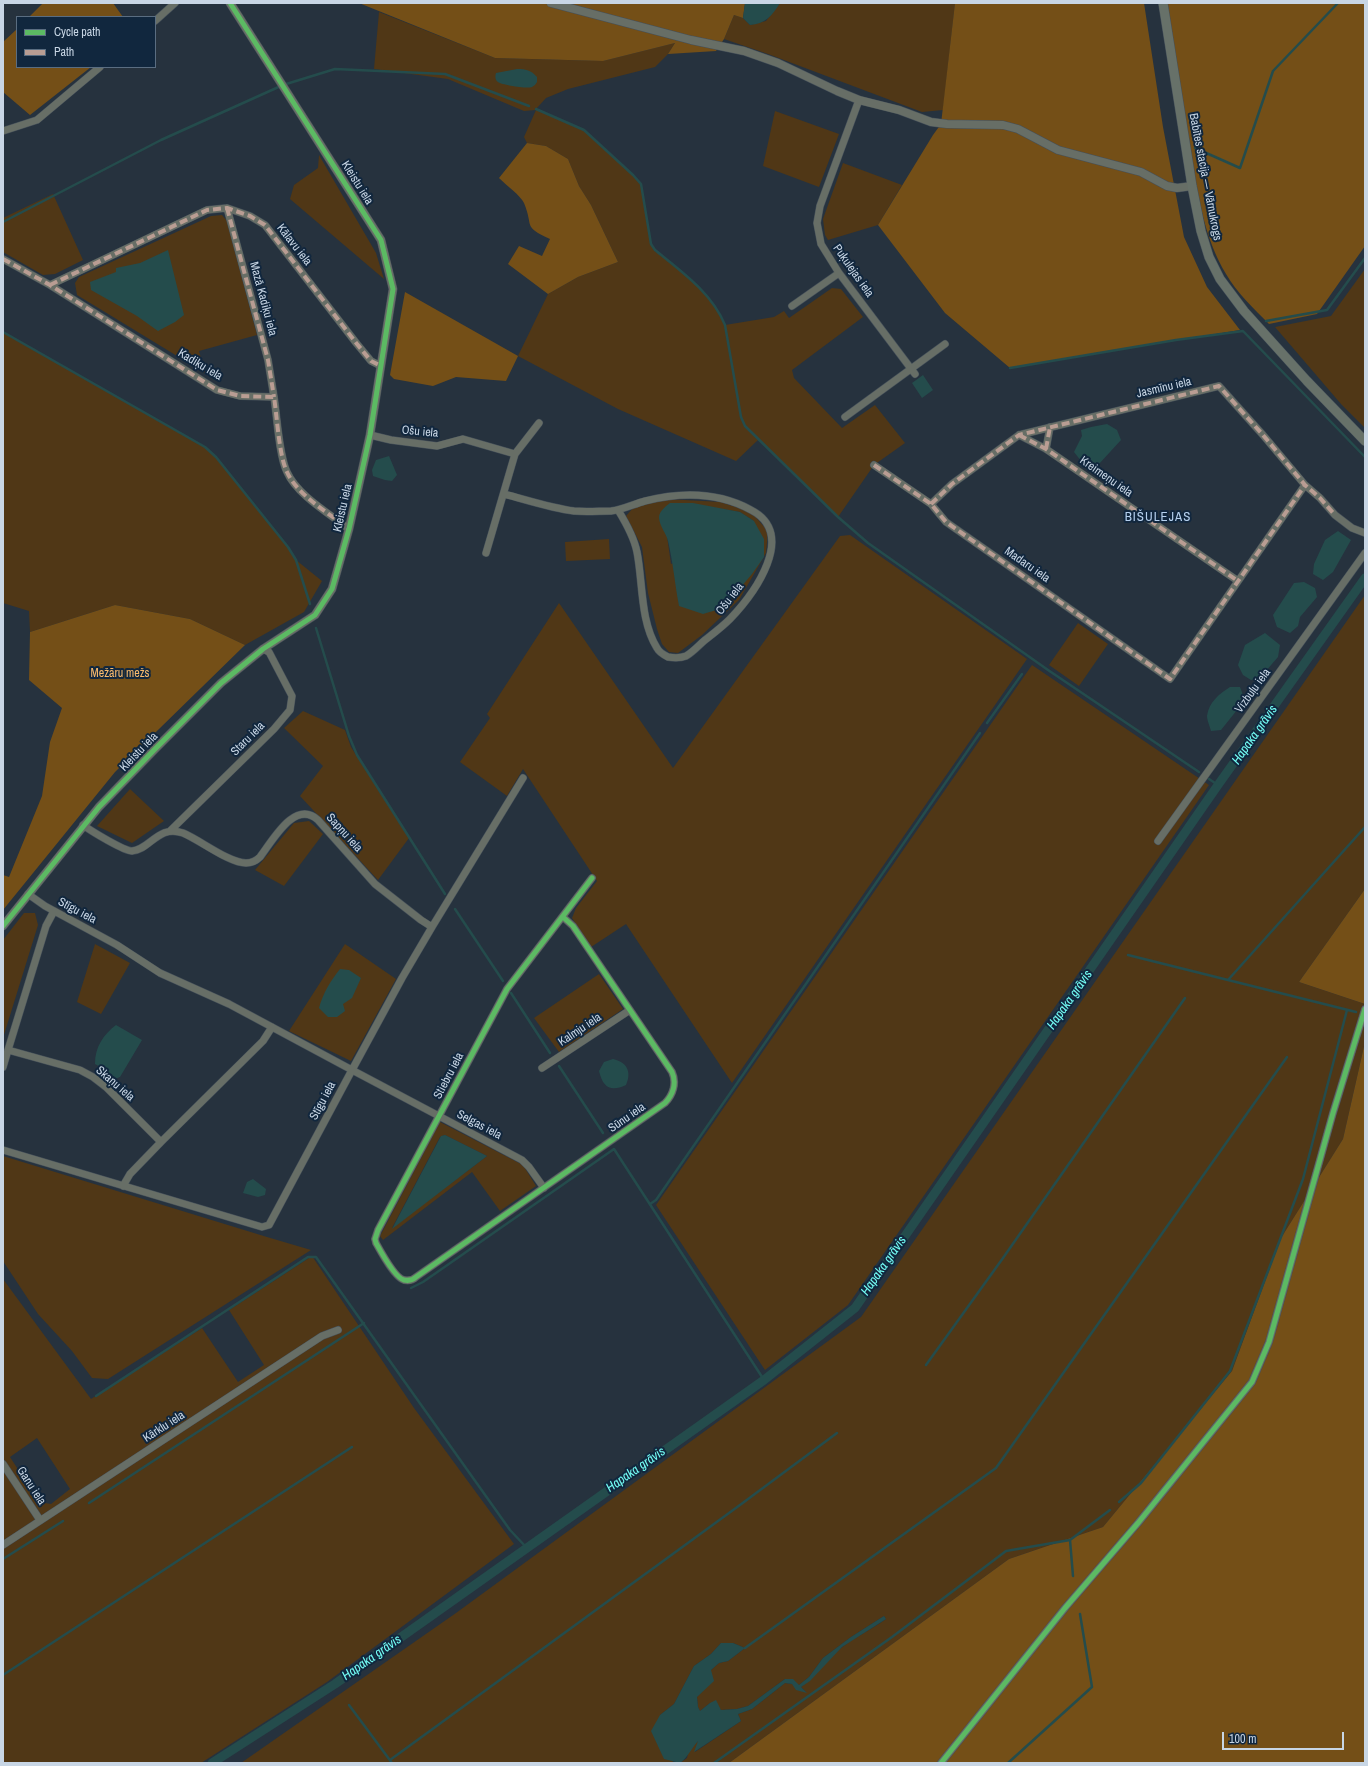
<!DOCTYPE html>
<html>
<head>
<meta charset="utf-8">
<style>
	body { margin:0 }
	#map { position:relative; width:1368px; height:1766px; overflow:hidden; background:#26323e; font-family:"Archivo Narrow",sans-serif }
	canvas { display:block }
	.frame { position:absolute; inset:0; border:4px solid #c8d6e5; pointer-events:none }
	.legend { position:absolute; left:16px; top:16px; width:140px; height:52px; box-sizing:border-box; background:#11273e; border:1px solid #5a6d81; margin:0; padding:5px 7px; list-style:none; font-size:12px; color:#c8d6e5 }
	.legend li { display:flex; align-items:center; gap:8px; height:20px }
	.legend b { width:20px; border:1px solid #5a6d81 }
	.scale { position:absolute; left:1222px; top:1732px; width:122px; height:18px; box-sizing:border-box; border:2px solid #c8d6e5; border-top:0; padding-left:5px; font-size:12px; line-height:14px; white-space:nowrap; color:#c8d6e5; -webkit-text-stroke:3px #11273e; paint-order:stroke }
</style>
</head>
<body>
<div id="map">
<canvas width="1368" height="1766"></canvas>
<div class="frame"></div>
<ul class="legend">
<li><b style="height:5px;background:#5cba63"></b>Cycle path</li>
<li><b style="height:5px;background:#b99d93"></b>Path</li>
</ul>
<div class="scale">100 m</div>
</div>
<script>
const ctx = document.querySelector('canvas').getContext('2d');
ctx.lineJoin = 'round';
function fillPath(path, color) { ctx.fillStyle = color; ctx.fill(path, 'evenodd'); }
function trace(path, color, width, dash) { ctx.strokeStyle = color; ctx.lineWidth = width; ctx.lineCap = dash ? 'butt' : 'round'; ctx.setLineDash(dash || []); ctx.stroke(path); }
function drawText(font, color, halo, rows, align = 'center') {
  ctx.font = font + ' "Archivo Narrow",sans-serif'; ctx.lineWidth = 4; ctx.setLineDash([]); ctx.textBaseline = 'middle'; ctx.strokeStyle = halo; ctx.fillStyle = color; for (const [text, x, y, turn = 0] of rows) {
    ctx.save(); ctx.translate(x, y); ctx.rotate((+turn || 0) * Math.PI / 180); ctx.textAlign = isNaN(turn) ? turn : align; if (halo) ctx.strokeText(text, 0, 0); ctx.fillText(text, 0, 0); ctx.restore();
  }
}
const green = new Path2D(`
	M780,3H955L943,110L922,112L768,54L724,39L734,15L743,18L750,25L766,21Z
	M379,12L495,58L603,61L675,43L668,54L655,67L568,89L546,98L536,109L584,130L633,175L641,184L651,244L654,250C681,271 712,293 725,325L774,317L784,311L789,318L832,288L841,289L863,317L792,370L794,378L842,428L875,405L905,443L874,465L838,517L759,439L736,461L618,409L518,356L548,294L578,277L618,262L591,205L579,186L568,159L546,146L527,143L524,137L536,110L524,111L448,79L374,69Z
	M775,111L839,134L819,187L763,166Z
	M319,155L376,253L384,279L290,199L294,185L318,168Z
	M843,163L902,185L878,225L828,240L825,235L823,219Z
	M53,194L83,260L55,274L43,275L3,252V218Z
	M222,215L227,221L257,335L199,351L205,373L77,295L75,283L79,277L211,216Z
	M1365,269V428L1341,404L1275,327L1331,316Z
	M3,332L205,447L216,457L288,547L296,560L322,581L304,612L245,645L190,619L115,605L30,632L29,611L3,603Z
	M666,499L721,502L751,512L768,531L766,553L739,600L702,635L678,653L669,652L662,644L657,629L648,593L642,547L626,516L633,508ZM709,507L740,512L754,521L671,564L667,536Z
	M850,535L1027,659L732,1083L626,924L591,947L572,918L576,908L597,881L523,769L507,796L460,762L490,718L487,714L559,603L673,768L840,536Z
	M609,539L610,559L566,561L565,542Z
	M1365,595V889L1299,982L1365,1004V1042L1343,1139L1281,1238L1232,1371L1103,1527L1009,1559L729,1763H680L687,1758L689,1750L699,1740L695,1752L741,1721L738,1714L752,1709L785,1683L792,1684L806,1692L801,1687C816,1676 826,1660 841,1648C855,1637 872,1629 886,1619L884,1616L851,1637L823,1658L809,1677L799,1685L785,1679L748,1706L737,1709L721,1710L710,1703L700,1711L698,1707L697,1697L704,1689L711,1670L719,1663L728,1661L745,1648L733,1643H721L711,1654L694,1666L674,1704L660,1715L673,1762L678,1763H241L456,1613L861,1317Z
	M1078,623L1108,644L1079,686L1049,665Z
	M1032,665L1209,785L848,1305L765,1370L656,1205Z
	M303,711L345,730L351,747L409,838L378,880L300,796L323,766L284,728Z
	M130,789L164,821L132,843L97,826Z
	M309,821L323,834L284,886L255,870L294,823Z
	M24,913H35L38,925L3,1038V940Z
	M95,944L130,963L101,1014L77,1002Z
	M345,944L396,979L351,1061L289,1031Z
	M599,974L623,1009L559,1052L534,1018Z
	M440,1122L523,1165L536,1186L500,1211L472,1172L383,1240L380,1236ZM445,1135L487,1156L392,1228L440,1137Z
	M3,1156L267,1237L311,1250L108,1379L92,1378L72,1351L38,1314L3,1261Z
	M312,1256L414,1408L514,1544L327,1682L201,1763H3V1279L91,1399L202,1328L238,1382L264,1365L229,1310ZM37,1438L70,1489L51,1504L39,1502L10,1457Z`);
const forest = new Path2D(`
	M43,3H113L123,17H29Z
	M359,3H745L743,18L734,15L724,39L716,51L668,54L675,43L603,61L495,58Z
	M955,3H1144L1163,127L1184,237L1207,287L1240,330L1010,368L945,313L878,225L933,135L941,124Z
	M1167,3H1365V246L1317,314L1269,324C1254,309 1237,293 1226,274C1205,239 1199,201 1192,161C1182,109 1175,56 1167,3Z
	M17,29V67H91L30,115L3,92V42Z
	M527,143L546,146L568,159L579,186L591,205L618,262L578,277L548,294L508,264L519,246L542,256L550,239C522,226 534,227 524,203C521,196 506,185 499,178Z
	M405,292L518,356L506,381L456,377L433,386L394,379L390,375Z
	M115,605L190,619L245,645L115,772L3,910V875L9,877L42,796L50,742L62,708L29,680L30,632Z
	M1365,889V1004L1299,982Z
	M1365,1042V1763H729L1009,1559L1103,1527L1232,1371L1281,1238L1343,1139Z`);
const water = new Path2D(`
	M745,3H780C772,16 765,24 750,25L743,18Z
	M517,69C526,69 531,70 537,77V82C536,84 534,86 532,87C527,89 502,85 498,82C495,80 495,76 496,73Z
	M168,250L184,315L175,322L158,331L137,316L91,290L90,282L116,272V268L140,263Z
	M923,375L933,390L922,398L912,383Z
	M1107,424L1117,430L1121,440L1099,464L1093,467L1085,466L1074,452L1082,436L1081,430L1091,427Z
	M389,456L397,475L392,481L385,480L373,476L372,470L376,460Z
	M670,503H693L740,512L754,521L764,539V557L752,574L723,608L703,614L679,606C675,585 673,562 668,541C666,533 660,527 659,518C659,511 665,507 670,503Z
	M1338,531L1351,540L1333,572L1323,580L1313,574L1314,564L1325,540Z
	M1304,582L1315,588L1317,597L1300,617L1298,626L1290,633L1277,627L1273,615L1294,583Z
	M1265,633L1280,645L1278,657L1259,679L1251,680L1243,675L1238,665L1245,645Z
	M1230,687H1240L1245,700L1221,730L1211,731C1210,727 1207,720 1207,716C1209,702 1219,694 1230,687Z
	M340,969L349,970L361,978L352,998L343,1004L345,1011L337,1017H328L319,1008C323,993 331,980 340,969Z
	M116,1025L142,1040L120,1077L110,1081L104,1069L95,1064C95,1047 103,1035 116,1025Z
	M613,1059C627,1062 632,1072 626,1085C611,1092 603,1088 599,1071L604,1062Z
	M445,1135L487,1156L392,1229L441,1136Z
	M253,1179L266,1189L265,1195L258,1197L243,1193L247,1182Z
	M884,1616L886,1619L842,1647L810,1681L801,1687L807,1693L796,1690L792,1684L785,1683L752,1709L738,1714L741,1721L694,1752L698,1741C691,1749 688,1757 680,1763L664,1759L651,1731L660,1715L674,1704L694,1666L711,1654L721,1643H733L745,1648L728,1661L719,1663L711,1670L714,1681L697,1697L698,1707L700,1711L710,1703L716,1700L721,1710L737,1709L748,1706L785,1679H793L799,1685L809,1677L823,1658L851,1637Z`);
const stream = new Path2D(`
	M536,109L584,130L633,175L641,184L651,244L655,250C681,271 712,293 725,325L741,417L745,426L838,517L868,543L1048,670L1199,772
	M1195,148L1240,168L1273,71L1338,3
	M3,222L161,140L283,85L335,69L445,74L529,106
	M1266,321L1327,310L1365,258
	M3,332L205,447L216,457L288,547L296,560L310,604
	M1010,368L1176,340L1243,331L1365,457
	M316,628L349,736L357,755L445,894
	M987,723L1022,674
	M1209,779L1218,785
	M455,909L503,981
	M1128,955L1356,1012
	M1228,980L1365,827
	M511,993L550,1053
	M559,1066L603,1133
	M650,1204L656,1200L980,733
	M411,1288L423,1282L614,1149L764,1380
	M926,1365L1003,1258L1185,998
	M96,1396L308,1257H316L510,1530L526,1547
	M1119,1502L1141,1483L1230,1371L1303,1179L1347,1010
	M89,1503L364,1323
	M1070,1540L1073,1576
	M3,1559L63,1521
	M745,1648L996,1468L1287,1057
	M3,1675L352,1447
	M349,1705L392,1763
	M390,1760L740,1505L837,1433
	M714,1763L892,1637L1006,1551L1070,1540L1110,1510
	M1008,1763L1092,1687L1080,1614`);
const canal = new Path2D(`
	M212,1763L335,1684L764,1380L855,1308L1218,785L1365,578`);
const minor = new Path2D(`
	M155,21L175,3
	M859,100L820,206L817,223L821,244L839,273L915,374
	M3,131L37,120L100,67
	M227,208L268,360L274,397
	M3,259L50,285L217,390L240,396L274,397C277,416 279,456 287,472C297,495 330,514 349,529
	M50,285L207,210L227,208L250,216L265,225L357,344L371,361L381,366
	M792,306L839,273
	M845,417L945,344
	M370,435L391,440L437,446L463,439L515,454L539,423
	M1019,435L1046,449L1238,581
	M1046,449L1050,427
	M874,465L931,504L946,522L1170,679L1305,485
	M504,494C527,500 551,508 574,511C586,512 599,511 611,511C622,510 634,504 645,501C681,492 718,492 751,510C798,534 754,594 730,619C722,627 714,633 705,640C699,645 693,652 686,656C681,658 674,658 668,657C664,655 659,652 657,648C640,621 643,582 637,552C634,537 626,523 618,510
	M931,504L952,484L1019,435L1219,386L1263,435L1305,485L1320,498L1335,515L1352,528L1365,533
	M486,553L515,454
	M83,825C91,831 124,851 132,851C150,850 158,824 183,833C200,840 229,863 246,863C252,863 256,861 260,857C273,840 295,799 318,820L375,884L421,920L432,927L523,778
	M170,831L274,729L290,710L292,696L269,652L263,649
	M1158,841L1365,553
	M54,911L46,926L8,1050L80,1070L93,1077L106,1087L161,1142L263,1041L272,1027
	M563,917L573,926L672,1072C677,1083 673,1095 665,1103L416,1277C413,1280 409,1281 404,1280C395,1278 381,1252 376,1243L375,1239L378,1230L507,989L592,878
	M432,927L402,978L352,1070L522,1160L529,1167L544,1188
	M3,1067L8,1050
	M542,1068L630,1010
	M3,1150L262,1227L269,1225L352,1070L229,1004L160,973L117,945L45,906L28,894
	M123,1186L130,1174L161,1142
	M3,1464L40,1520
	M3,1545L322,1336L338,1330
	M941,1763L1065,1608L1138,1523L1252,1382L1269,1342L1333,1113L1365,1009`);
const tertiary = new Path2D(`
	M551,3L691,40L744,51L778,63L837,91L859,100L899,110L931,122L947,124L1003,125L1018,129L1058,150L1141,172L1167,186L1177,188L1192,186
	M3,926L99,807L155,749L221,683L263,649L315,615L332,589L349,529L370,435L393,289L381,240L230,3`);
const secondary = new Path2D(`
	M1163,3L1192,186L1201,231L1209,257L1220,279L1244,311L1307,381L1365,441`);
const quiet = new Path2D(`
	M227,208L268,360L274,397
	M3,259L50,285L217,390L240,396L274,397C277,416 279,456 287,472C297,495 330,514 349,529
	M50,285L207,210L227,208L250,216L265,225L357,344L371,361L381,366
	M1019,435L1046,449L1238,581
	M1046,449L1050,427
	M874,465L931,504L946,522L1170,679L1305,485
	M931,504L952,484L1019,435L1219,386L1263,435L1305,485L1320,498L1335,515`);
const cycleway = new Path2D(`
	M563,917L573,926L672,1072C677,1083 673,1095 665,1103L416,1277C413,1280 409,1281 404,1280C395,1278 381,1252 376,1243L375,1239L378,1230L507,989L592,878
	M3,926L99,807L155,749L221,683L263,649L315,615L332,589L349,529L370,435L393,289L381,240L230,3
	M941,1763L1065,1608L1138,1523L1252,1382L1269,1342L1333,1113L1365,1009`);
const streetNames = [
	["Babītes stacija — Vārnukrogs",1205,177,79],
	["Kleistu iela",357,183,58],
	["Kālavu iela",294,245,52],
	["Puķulejas iela",853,271,55],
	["Mazā Kadiķu iela",263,299,75],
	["Kadiķu iela",200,365,31],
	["Jasmīnu iela",1164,388,-13],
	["Ošu iela",420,432,5],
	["Kreimeņu iela",1106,477,35],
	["Kleistu iela",343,508,-77],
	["Madaru iela",1027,565,35],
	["Ošu iela",730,599,-52],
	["Vizbuļu iela",1253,691,-54],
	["Staru iela",248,739,-45],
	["Kleistu iela",139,752,-46],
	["Sapņu iela",344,833,48],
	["Stīgu iela",77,911,28],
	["Kalmju iela",580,1030,-34],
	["Stiebru iela",449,1076,-62],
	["Skaņu iela",115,1084,41],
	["Stīgu iela",323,1101,-62],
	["Sūnu iela",627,1118,-35],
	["Selgas iela",479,1125,28],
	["Kārklu iela",164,1427,-33],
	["Ganu iela",31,1486,57]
];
const parkNames = [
	["Mežāru mežs",120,674]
];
const neighbourhoodNames = [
	["BIŠULEJAS",1158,518]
];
const waterNames = [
	["Hapaka grāvis",1255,735,-55],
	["Hapaka grāvis",1070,1000,-55],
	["Hapaka grāvis",884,1266,-55],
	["Hapaka grāvis",636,1470,-35],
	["Hapaka grāvis",372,1658,-35]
];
fillPath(green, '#503716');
fillPath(forest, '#744f17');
fillPath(water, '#244c4c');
trace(stream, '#244c4c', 2.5);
trace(canal, '#244c4c', 9);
trace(minor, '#45505a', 8);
trace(tertiary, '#45505a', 9);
trace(secondary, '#45505a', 10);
trace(minor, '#676e66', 7);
trace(tertiary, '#676e66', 8);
trace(secondary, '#677169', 9);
trace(quiet, '#b99d93', 4, [8, 4]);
trace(cycleway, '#5cba63', 5);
drawText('12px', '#c8d6e5', '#11273e', streetNames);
drawText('12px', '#fabb6c', '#11273e', parkNames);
ctx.letterSpacing = '1px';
drawText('13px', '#b6d1ef', '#11273e', neighbourhoodNames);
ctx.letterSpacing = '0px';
drawText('italic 13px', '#74fef6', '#11273e', waterNames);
</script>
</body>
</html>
